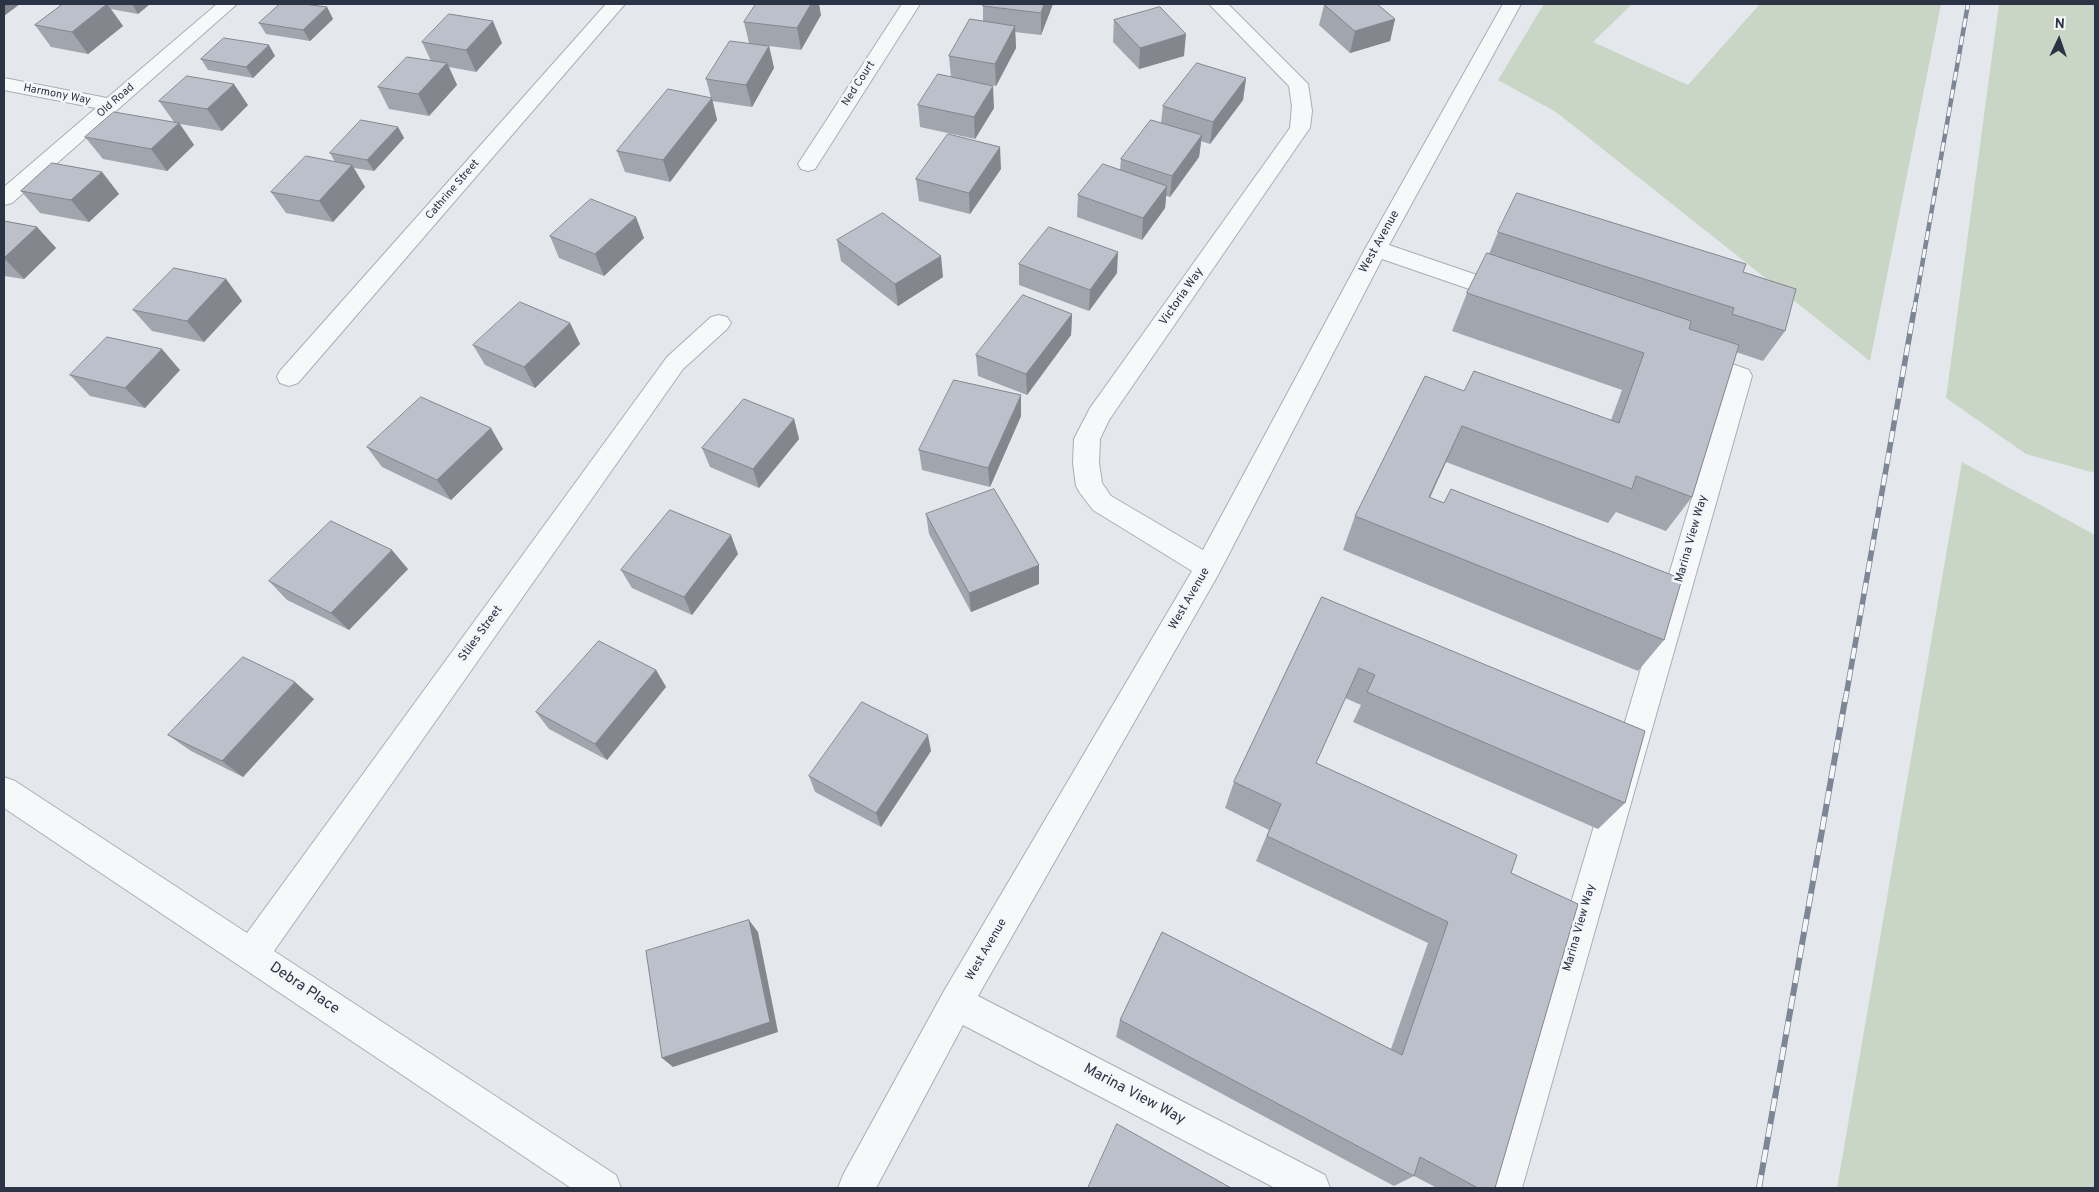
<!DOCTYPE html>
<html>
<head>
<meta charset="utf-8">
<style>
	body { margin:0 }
	#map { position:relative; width:2099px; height:1192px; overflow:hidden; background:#e4e7ec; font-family:Overpass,sans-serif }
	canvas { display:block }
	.frame { position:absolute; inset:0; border:5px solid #2b3445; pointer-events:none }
	.north { position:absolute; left:2034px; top:15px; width:50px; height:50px; -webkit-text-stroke:4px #f4f6f9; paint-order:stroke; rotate:3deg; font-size:14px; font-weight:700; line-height:20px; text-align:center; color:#2b3445 }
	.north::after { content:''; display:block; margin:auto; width:18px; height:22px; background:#2b3445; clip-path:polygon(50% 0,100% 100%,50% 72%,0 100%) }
</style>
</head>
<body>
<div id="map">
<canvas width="2099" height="1192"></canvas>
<div class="frame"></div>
<div class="north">N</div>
</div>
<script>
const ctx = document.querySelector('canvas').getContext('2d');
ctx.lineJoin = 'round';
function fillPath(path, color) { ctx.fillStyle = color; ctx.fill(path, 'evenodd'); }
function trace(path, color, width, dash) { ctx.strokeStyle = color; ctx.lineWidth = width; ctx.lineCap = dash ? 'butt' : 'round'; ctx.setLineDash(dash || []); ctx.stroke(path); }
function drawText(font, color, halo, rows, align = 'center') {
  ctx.font = font + ' Overpass,sans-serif'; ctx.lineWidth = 5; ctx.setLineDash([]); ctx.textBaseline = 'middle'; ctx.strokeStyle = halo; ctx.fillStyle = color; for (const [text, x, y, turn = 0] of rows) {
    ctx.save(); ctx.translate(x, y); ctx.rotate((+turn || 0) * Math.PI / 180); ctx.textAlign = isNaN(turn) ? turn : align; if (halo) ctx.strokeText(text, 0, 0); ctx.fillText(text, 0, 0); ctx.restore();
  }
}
const green = new Path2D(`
	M1544,4H1632L1593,42L1688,85L1760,4H1941L1870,361L1556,112L1498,80Z
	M1999,4H2095V473L2026,454L1946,398Z
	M1962,462L2095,535V1188H1837Z`);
const minor = new Path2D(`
	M217,4H237L12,203L4,205V187L96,108L4,90V78L107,98Z
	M606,4H625L298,383L289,386L280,383L277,377L280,371Z
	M902,4H920L815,169L808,171L801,169L798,164Z
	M1209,4H1228L1308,84L1312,111L1310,128L1307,132L1109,420L1100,439L1099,463L1102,483L1111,496L1203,550L1365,249L1503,4H1521L1389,245L1515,288L1518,294L1515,300L1507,302L1382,259L1218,575L978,996L1325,1175L1330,1188H1275L963,1025L876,1188H838L843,1175L944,991L1192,571L1093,510L1080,493L1076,486L1073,463L1074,439L1090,408L1290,128L1292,106L1289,86Z
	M719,315L727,317L731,323L727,329L683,369L274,951L616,1175L621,1188H571L4,808V777L15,781L247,933L667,357L711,317Z
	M1694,350L1749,370L1752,376L1522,1188H1486L1727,380L1686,365L1682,359L1686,353Z`);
const railFar2 = new Path2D(`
	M1914,311L1968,4`);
const railFar1 = new Path2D(`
	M1845,702L1914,310`);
const rail = new Path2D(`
	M1759,1188L1845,700`);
const wall = new Path2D(`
	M63,4H150L138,14L111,9L123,26L88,54L51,47L35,25Z
	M984,4H1053L1041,35L1015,32L1016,48L996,86L977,83L994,108L975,139L920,127L918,105L951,77L949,56L983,21V6Z
	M1322,4H1377L1395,19L1390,41L1350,53L1319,25L1324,5Z
	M327,7L333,19L310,41L266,34L259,23Z
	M821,15L801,50L769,46L774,68L752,107L712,101L717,120L670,182L625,172L617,151L711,98L706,79L749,43L744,22Z
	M1114,20L1184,56L1139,69L1113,42Z
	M422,42L502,43L476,72L449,67L457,85L429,116L389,109L378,87L431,61Z
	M275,56L253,78L208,70L201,59Z
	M1246,78L1243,100L1210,144L1201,141L1199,157L1170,197L1166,196L1165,208L1142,240L1077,217L1078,195L1120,170L1121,159L1161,123L1163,106Z
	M159,101L248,105L222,131L180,124L194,145L167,171L103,159L85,137L174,122Z
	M398,127L404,138L374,171L354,168L365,187L333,222L286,213L271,192L335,162L330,153Z
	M1001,169L970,214L919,201L916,179Z
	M102,172L119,194L89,222L40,213L21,191Z
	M4,221L37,227L56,248L24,279L4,276Z
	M1498,232L1743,272L1785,331L1763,361L1736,352L1692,497L1666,531L1616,512L1608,523L1446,462L1430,498L1664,640L1638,671L1343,550L1355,516L1464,391L1611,420L1622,390L1452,331L1467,293L1489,254Z
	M550,236L644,238L604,276L559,258Z
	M837,240L943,277L898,306L841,261Z
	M1019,264L1117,273L1089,311L1019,285Z
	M226,279L242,301L204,342L152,331L133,310Z
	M1072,314L1071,335L1027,395L978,376L976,355Z
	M570,323L580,344L535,388L485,365L473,345Z
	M180,370L145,408L90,396L70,375Z
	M1021,416L990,487L922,470L919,450Z
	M794,419L799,439L759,488L710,467L702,448Z
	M367,447L503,449L451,500L382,467Z
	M926,514L1039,584L971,612L929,534Z
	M738,554L692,615L632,588L621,570Z
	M408,569L349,630L287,600L269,581Z
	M1322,597L1625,803L1598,829L1353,722L1361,705L1345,698L1316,763L1511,873L1495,1188H1437L1414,1176L1394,1186L1116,1037L1120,1020L1391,1049L1428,943L1256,861L1269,830L1225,808L1234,782Z
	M656,670L666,687L607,760L549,729L536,712Z
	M314,699L243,777L191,751L168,735Z
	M931,751L881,827L815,792L809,776Z`);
const shadedWall = new Path2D(`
	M4,4H20L4,16Z
	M107,4L123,26L88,54L72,32Z
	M132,4H150L138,14Z
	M811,4H819L821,15L801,50L797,28Z
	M1044,4H1053L1041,35V13Z
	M327,7L333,19L310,41L303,30Z
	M1395,19L1390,41L1350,53L1355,31Z
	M493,21L502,43L476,72L466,50Z
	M1015,26L1016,48L996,86L995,64Z
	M1186,34L1184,56L1139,69L1140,48Z
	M269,45L275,56L253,78L246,67Z
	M769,46L774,68L752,107L746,85Z
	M447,63L457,85L429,116L418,94Z
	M1246,78L1243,100L1210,144L1213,122Z
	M234,84L248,105L222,131L207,109Z
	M993,86L994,108L975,139L974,117Z
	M712,98L717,120L670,182L663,160Z
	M179,123L194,145L167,171L151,149Z
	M398,127L404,138L374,171L367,160Z
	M1202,135L1199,157L1170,197L1172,176Z
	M1000,147L1001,169L970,214L969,193Z
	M352,165L365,187L333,222L319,201Z
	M102,172L119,194L89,222L71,200Z
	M1167,186L1165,208L1142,240L1143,218Z
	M636,217L644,238L604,276L595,254Z
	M37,227L56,248L24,279L4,258Z
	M1118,252L1117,273L1089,311L1090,290Z
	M941,256L943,277L898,306L895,284Z
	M226,279L242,301L204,342L187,321Z
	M1072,314L1071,335L1027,395L1026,374Z
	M570,323L580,344L535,388L524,367Z
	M162,349L180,370L145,408L125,388Z
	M1021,395V416L990,487L988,468Z
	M794,419L799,439L759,488L753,469Z
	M1462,426L1446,462L1413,532L1429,497Z
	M491,428L503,449L451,500L437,480Z
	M731,535L738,554L692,615L684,597Z
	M392,550L408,569L349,630L331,613Z
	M1039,565V584L971,612L969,593Z
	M656,670L666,687L607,760L595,744Z
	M295,682L314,699L243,777L222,761Z
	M928,735L931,751L881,827L876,813Z
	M749,920L758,932L778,1032L673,1067L662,1058Z`);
const building = new Path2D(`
	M63,4H107L72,32L35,25Z
	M280,4H304L327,7L303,30L259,23Z
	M756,4H811L797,28L744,22Z
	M984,4H1044L1041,13L983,6Z
	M1324,4H1377L1395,19L1355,31Z
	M1160,7L1186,34L1140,48L1114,20Z
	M449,14L493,21L466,50L422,42Z
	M970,19L1015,26L995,64L949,56Z
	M224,38L269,45L246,67L201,59Z
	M730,41L769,46L746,85L706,79Z
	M407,57L447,63L418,94L378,87Z
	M1197,63L1246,78L1213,122L1163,106Z
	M938,74L993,86L974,117L918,105Z
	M187,76L234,84L207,109L159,101Z
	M668,89L712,98L663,160L617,151Z
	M114,112L179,123L151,149L85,137Z
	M361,120L398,127L367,160L330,153Z
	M1151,120L1202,135L1172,176L1121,159Z
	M948,134L1000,147L969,193L916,179Z
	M306,156L352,165L319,201L271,192Z
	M52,163L102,172L71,200L21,191Z
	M1103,164L1167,186L1143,218L1078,195Z
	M1517,193L1746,264L1743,272L1796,289L1785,331L1732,314L1734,308L1498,232Z
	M591,199L636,217L595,254L550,236Z
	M883,213L941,256L895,284L837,240Z
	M4,221L37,227L4,258Z
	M1049,227L1118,252L1090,290L1019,264Z
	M1487,253L1691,321L1689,329L1739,345L1692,497L1636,476L1632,489L1462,426L1429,497L1444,503L1451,489L1682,579L1664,640L1355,516L1425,376L1464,391L1474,371L1619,423L1644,353L1467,293Z
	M174,268L226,279L187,321L133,310Z
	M1023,295L1072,314L1026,374L976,355Z
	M520,302L570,323L524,367L473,345Z
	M107,337L162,349L125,388L70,375Z
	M954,380L1021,395L988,468L919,450Z
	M421,397L491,428L437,480L367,447Z
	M744,399L794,419L753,469L702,448Z
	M994,489L1039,565L969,593L926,514Z
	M670,510L731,535L684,597L621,570Z
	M331,521L392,550L331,613L269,581Z
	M1322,597L1645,731L1625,803L1367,692L1375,675L1359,668L1316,763L1517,855L1511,873L1578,904L1495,1188H1478L1420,1157L1414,1176L1120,1020L1162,932L1402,1055L1448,922L1267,836L1281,804L1234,782Z
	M599,641L656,670L595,744L536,712Z
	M243,657L295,682L222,761L168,735Z
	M862,702L928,735L876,813L809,776Z
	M749,920L770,1022L662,1058L646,951Z
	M1117,1124L1231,1188H1088Z`);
const farStreetnames = [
	["Ned Court",859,84,-57],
	["Harmony Way",57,95,11],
	["Old Road",116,101,-41],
	["Cathrine Street",453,190,-49]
];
const streetNames = [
	["West Avenue",1380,242,-61],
	["Victoria Way",1182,297,-55],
	["Marina View Way",1692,539,-74],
	["West Avenue",1190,599,-60],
	["Stiles Street",481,634,-54],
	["Marina View Way",1580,928,-74],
	["West Avenue",987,950,-60]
];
const nearStreetnames = [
	["Debra Place",304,989,34],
	["Marina View Way",1134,1095,28]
];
fillPath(green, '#c9d6c5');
trace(minor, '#a9aeb7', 2);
fillPath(minor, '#f7f8fa');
trace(railFar2, '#7d8696', 4.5);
trace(railFar1, '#7d8696', 5.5);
trace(rail, '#7d8696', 6);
trace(railFar2, '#f4f6f9', 3, [9]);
trace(railFar1, '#f4f6f9', 4, [11]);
trace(rail, '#f4f6f9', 4.5, [13]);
fillPath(wall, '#a1a5ae');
fillPath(shadedWall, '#83868d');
fillPath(building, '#bbc0ca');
trace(building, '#83868d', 1);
drawText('11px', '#2b3445', '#f4f6f9', farStreetnames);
drawText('12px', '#2b3445', '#f4f6f9', streetNames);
drawText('15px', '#2b3445', '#f4f6f9', nearStreetnames);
</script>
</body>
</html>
